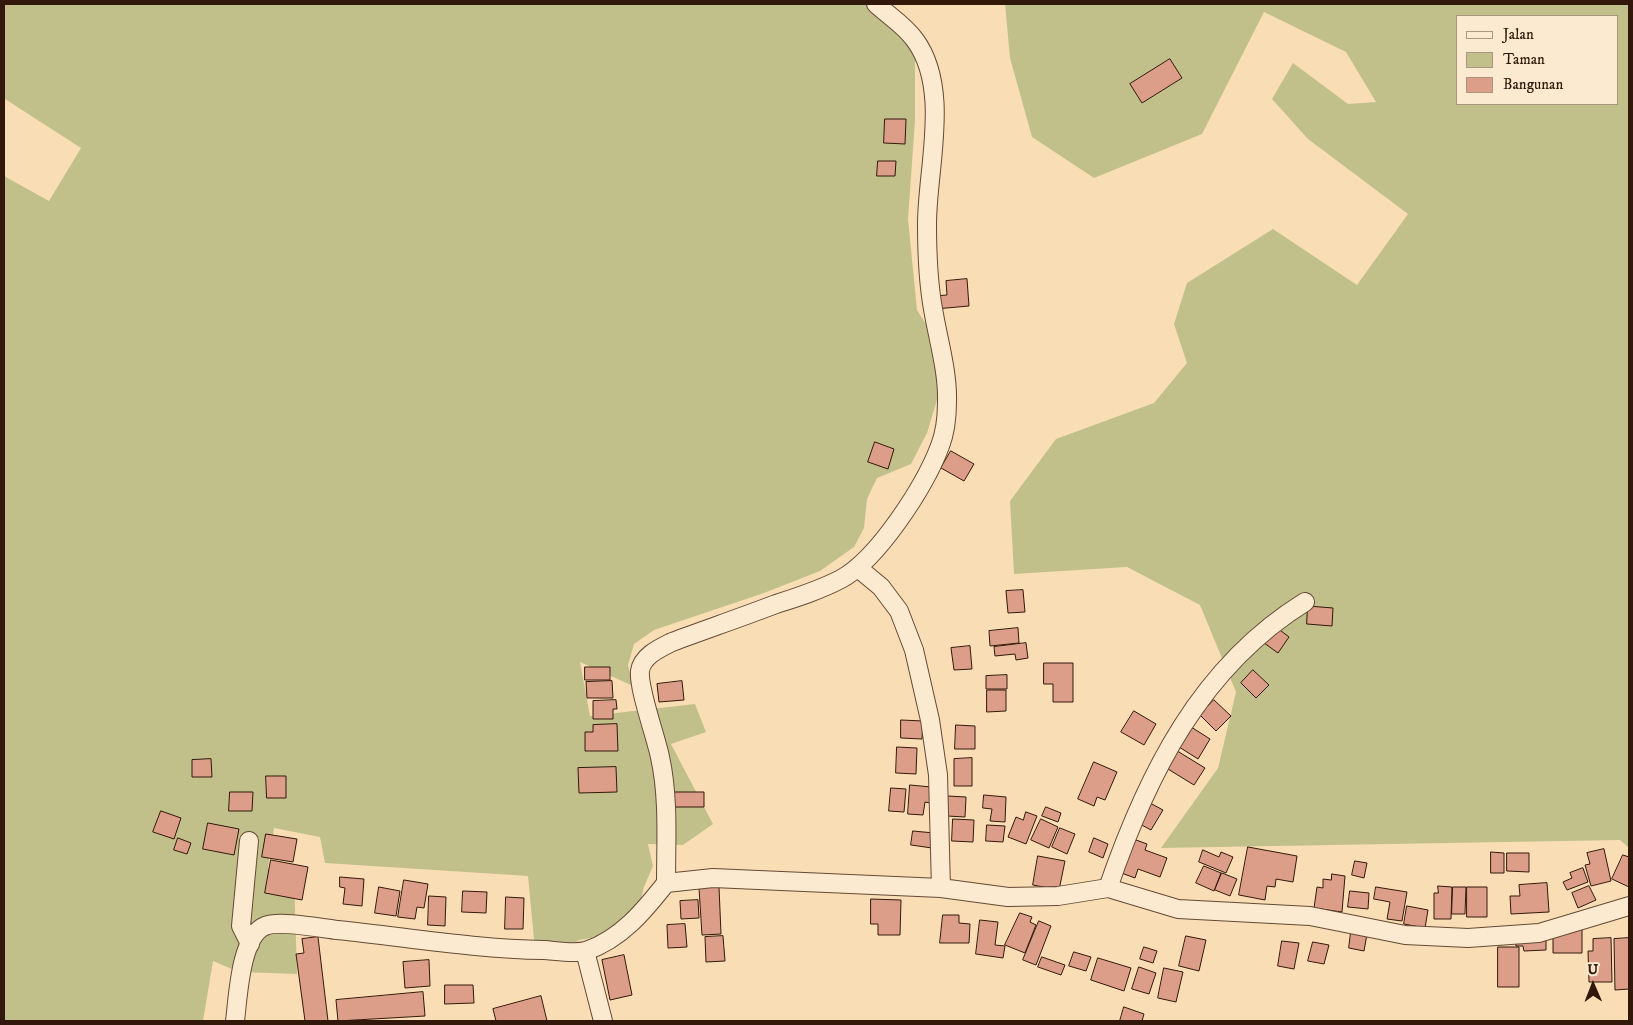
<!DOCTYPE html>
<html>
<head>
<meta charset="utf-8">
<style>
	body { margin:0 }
	#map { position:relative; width:1633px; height:1025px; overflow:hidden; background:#f9deb5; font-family:"IM FELL DW Pica",serif }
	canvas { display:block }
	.frame { position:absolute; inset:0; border:5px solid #32180a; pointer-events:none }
	.legend { position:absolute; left:1456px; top:15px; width:162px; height:90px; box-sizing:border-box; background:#fbeacf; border:1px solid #ab9680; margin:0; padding:6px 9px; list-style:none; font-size:15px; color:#32180a }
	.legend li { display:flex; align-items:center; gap:10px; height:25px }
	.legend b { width:25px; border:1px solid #ab9680 }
	.north { position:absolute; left:1568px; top:960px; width:50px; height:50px; -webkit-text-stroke:4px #fbeacf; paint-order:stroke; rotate:359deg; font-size:14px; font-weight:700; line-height:20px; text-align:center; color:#32180a }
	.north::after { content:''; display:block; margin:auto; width:18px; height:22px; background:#32180a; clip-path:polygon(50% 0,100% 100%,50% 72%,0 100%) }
</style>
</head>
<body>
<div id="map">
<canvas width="1633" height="1025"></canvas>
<div class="frame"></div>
<ul class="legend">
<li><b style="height:6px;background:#fbeacf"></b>Jalan</li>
<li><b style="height:14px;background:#c1c08b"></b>Taman</li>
<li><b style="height:14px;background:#dd9e89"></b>Bangunan</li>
</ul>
<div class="north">U</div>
</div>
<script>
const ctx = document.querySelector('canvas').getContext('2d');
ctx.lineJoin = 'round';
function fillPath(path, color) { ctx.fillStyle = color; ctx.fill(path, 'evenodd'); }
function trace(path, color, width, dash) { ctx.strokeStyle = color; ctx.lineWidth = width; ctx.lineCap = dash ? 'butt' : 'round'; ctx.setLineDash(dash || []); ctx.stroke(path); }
const green = new Path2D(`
	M5,4H881L915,49V121L908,219L917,310L929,329L939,358L937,400L927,433L911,464L877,478L867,499L864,528L854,547L820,571L764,593L654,630L634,644L628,665L633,686L580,662L590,716L695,704L706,732L671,744L713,824L683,845L648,844L653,866L644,887L640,904L608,935L579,940L565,949L535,950L528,876L325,863L320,837L274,828L268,868L294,874L297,974L239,972L213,961L203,1021H4V176L49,201L81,148L5,99Z
	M1005,4H1629V848L1620,840L1161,848L1218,768L1236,692L1200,605L1127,567L1014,574L1010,501L1056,439L1154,403L1187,363L1174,324L1187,283L1273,229L1357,285L1408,214L1308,139L1272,99L1293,63L1348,104L1376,102L1346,52L1264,12L1202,134L1094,178L1032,137L1010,58ZM1457,16H1617V104H1457Z`);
const building = new Path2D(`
	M1170,59L1182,78L1142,103L1130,84Z
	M885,119H906L905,144L884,143Z
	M878,161H896L895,176H877Z
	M967,279L969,306L935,309L934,296L947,295L946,281Z
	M875,442L894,449L888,469L868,462Z
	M951,451L974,464L964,481L941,468Z
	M1023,590L1025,612L1008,613L1006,591Z
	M1308,606L1333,608L1332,626L1307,624Z
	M1272,624L1289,637L1278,653L1260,640Z
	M1018,628L1019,643L990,646L989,631Z
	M1026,643L1028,658L1016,660L1015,654L995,656L994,647Z
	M970,646L972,669L954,670L951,648Z
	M1044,663H1073V702H1053V684H1044Z
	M585,667H610V680H585Z
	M1253,670L1269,685L1256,698L1241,683Z
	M1007,675V689H986V676Z
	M612,681L613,698H587L586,682Z
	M682,681L684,700L659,702L657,684Z
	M987,690H1006V711L987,712Z
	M616,700L617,709H613V719H593V701Z
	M1214,700L1231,716L1216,731L1200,715Z
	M1134,711L1156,724L1144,745L1121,732Z
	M901,720L923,721L922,739L901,738Z
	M617,724L618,751H585V732H593V725Z
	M956,725L975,726V749H955Z
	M1188,725L1210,739L1198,759L1176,745Z
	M897,747L917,748L916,774L896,773Z
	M1174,749L1205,768L1194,785L1163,766Z
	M972,758V786H954V759Z
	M211,759L212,777H192V760Z
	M1094,762L1117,772L1105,800L1097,797L1094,806L1078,799Z
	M616,767L617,792L579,793L578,768Z
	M266,776H286V798H267Z
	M910,785L931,787L930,803L925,802L923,815L908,814Z
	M891,788L906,789L904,812L889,811Z
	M230,792H253L252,811H229Z
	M674,792H704V807H674Z
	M984,795L1006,797L1005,822L990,821L992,809L983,808Z
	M948,796L966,797L965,817L947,816Z
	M1150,803L1163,810L1151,830L1138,823Z
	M1046,807L1061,813L1058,822L1042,816Z
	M161,811L181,818L174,839L153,832Z
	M1026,812L1037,816L1026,844L1008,837L1016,817L1023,820Z
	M953,819L974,820L973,842L952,841Z
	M1041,819L1058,827L1049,848L1031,840Z
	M208,823L239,829L234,855L203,849Z
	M987,825L1005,826L1003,842L986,841Z
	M1060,828L1075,834L1067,854L1052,847Z
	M913,831L934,833L932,848L911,845Z
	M266,834L297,839L293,862L262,857Z
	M1128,837L1147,844L1145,850L1167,858L1160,877L1138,869L1135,878L1116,871Z
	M178,838L191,843L187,854L174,850Z
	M1094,838L1108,844L1103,858L1089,852Z
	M1248,847L1297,856L1293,882L1276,879L1275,887L1267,886L1265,900L1239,895Z
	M1604,849L1611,881L1591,886L1585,865L1590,864L1587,853Z
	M1203,850L1219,857L1221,852L1233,857L1226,873L1199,862Z
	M1491,852L1504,853V873H1491Z
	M1507,853H1529V872L1507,871Z
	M1623,855L1629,857V887L1612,879Z
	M1038,856L1065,861L1059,890L1033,885Z
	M271,860L308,867L302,900L265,893Z
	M1355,861L1367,863L1364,878L1352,875Z
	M1204,866L1221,873L1214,891L1196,883Z
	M1583,868L1588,882L1567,890L1563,882L1572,878L1570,873Z
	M1222,873L1237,879L1230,896L1215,890Z
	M1332,874L1345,876L1342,912L1314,908L1317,887L1323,888V879L1331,880Z
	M340,877L364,879L362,906L343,904L345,888L340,887Z
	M404,880L428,884L424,908L417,907L415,919L398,917Z
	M1547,883L1549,912L1511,914L1510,896H1520L1519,885Z
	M1438,886L1452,887L1451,919H1434V893H1438Z
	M1589,886L1596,900L1578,908L1572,893Z
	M379,887L400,891L396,916L375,913Z
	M719,887L721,934L702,935L699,888Z
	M1376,887L1407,892L1402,921L1387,919L1390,902L1374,899Z
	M1453,887H1466L1465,914H1452Z
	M1467,887H1487V917H1467Z
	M463,891L487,892L486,913L462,912Z
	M1350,891L1369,893L1368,909L1348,907Z
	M429,896L446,897L445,926L428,925Z
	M506,897L524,898L523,929H505Z
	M871,899L901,900L900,935H878V924H871Z
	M698,900L699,918L681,919L680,901Z
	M1407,906L1428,910L1425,928L1404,924Z
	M1020,913L1032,917L1030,922L1036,925L1025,953L1005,945Z
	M943,915H959V923L970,924L969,943H940Z
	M980,920L998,922L995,945L1005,946L1003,958L976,954Z
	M1039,921L1051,926L1036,965L1023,960Z
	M685,924L687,947L668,948L667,925Z
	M1582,929V953H1553V935Z
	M1351,932L1367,934L1364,951L1349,948Z
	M723,936L725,961L706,962L705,937Z
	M1186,936L1206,940L1199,971L1179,966Z
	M1546,936V950L1524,951L1523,946H1516L1515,937Z
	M318,937L328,1021H305L296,954L304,953L302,939Z
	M1611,938L1612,982H1589L1588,951H1593V939Z
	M1629,938V989L1615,990L1614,939Z
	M1282,941L1299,943L1294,969L1278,966Z
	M1313,942L1329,945L1324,964L1308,961Z
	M1144,947L1157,951L1153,963L1140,959Z
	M1498,947H1519V987H1498Z
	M1074,952L1091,957L1086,971L1069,966Z
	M624,955L632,995L610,1000L602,960Z
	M1042,957L1065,965L1061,975L1038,967Z
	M1098,958L1131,968L1124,991L1091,980Z
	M429,960L430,986L405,988L403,962Z
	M1139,967L1156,973L1149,994L1132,989Z
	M1164,968L1183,972L1176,1002L1158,998Z
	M445,985H473L474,1003L445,1004Z
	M423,992L425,1016L338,1021L336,1000Z
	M541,996L547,1021H496L493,1009Z
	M1124,1007L1144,1014L1142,1021H1120Z`);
const street = new Path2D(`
	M858,568L881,587L899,611L914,650L930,720L938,775L941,888
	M249,841L241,926L250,944
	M666,883C666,841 669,798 660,757C656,737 638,688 640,671C642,656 660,648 672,642C707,629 742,617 776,604C798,597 820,590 841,579C878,559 925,486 940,446C945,433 947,417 947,402C948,372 938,339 933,309C928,281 927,252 927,224C927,168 951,89 915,40C904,25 889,16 876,4
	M1108,888C1147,775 1200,667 1305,602
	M585,951L603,1021
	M235,1021C238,999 240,936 265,926C279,920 320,928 337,930C406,937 475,949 544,950C557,951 575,954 586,951C621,939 644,911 666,883L713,878L941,888L1008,897L1058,896L1108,888L1178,909L1310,916L1405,935L1468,938L1539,933L1629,906`);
fillPath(green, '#c1c08b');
fillPath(building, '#dd9e89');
trace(building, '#32180a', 1);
trace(street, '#644a35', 20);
trace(street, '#fbeacf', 18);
</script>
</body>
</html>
